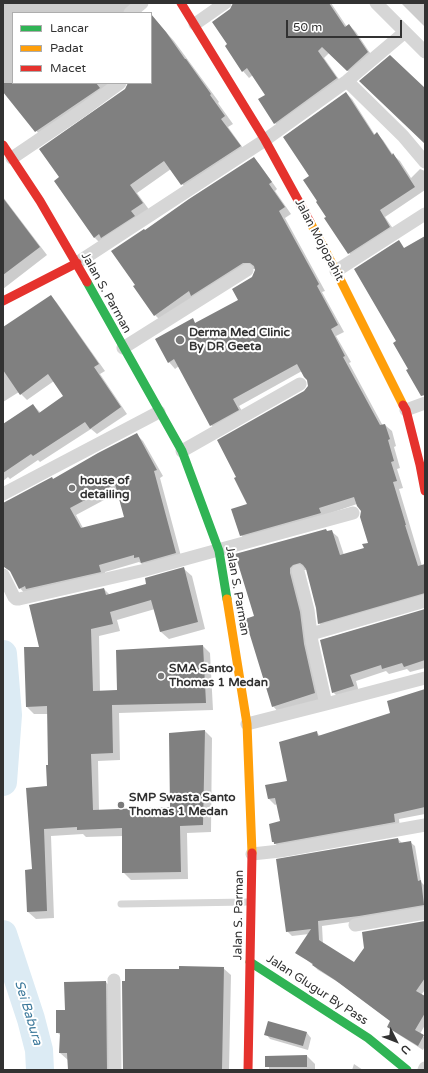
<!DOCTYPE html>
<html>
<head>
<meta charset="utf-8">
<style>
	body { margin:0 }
	#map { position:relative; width:428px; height:1073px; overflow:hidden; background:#fff; font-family:"Varela Round",sans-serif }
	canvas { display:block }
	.frame { position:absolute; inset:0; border:4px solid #323232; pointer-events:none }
	.legend { position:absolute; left:12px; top:12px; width:140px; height:72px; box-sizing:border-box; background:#fff; border:1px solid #adadad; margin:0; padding:5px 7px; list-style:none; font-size:12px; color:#323232 }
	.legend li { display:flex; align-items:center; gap:8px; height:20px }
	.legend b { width:20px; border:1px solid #adadad }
	.north { position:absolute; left:376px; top:1021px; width:40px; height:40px; -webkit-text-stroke:3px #fff; paint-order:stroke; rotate:132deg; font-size:11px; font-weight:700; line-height:16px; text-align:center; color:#323232 }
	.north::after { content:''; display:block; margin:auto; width:14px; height:18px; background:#323232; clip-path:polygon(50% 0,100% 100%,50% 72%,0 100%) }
	.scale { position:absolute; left:286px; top:20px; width:116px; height:18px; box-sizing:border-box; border:2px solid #323232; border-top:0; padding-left:5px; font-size:12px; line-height:14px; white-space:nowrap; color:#323232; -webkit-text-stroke:3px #fff; paint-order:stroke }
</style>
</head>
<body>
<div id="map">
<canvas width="428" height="1073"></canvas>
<div class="frame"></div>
<ul class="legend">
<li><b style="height:5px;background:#30b455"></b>Lancar</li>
<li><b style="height:5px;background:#ff9f0a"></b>Padat</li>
<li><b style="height:5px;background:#e5322d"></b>Macet</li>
</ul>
<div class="north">U</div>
<div class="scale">50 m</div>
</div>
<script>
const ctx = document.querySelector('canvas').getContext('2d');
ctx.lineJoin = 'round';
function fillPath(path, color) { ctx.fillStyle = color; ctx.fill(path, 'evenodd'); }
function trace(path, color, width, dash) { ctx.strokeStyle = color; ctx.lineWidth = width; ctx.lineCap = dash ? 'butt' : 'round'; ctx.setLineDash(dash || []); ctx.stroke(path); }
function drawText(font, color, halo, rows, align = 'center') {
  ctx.font = font + ' "Varela Round",sans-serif'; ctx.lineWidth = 4; ctx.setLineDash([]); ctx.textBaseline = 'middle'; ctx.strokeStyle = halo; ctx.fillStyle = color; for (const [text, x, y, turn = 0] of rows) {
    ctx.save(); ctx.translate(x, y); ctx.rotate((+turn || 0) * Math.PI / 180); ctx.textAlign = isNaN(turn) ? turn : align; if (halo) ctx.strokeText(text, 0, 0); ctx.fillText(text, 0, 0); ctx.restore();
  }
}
const shadow = new Path2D(`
	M3,3H143L136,13H13V83H151V15L174,41L219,102L218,103L233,124L228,127L248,155L190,192L182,184L171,169L137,193L150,211L102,245L94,237L60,177L125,90L128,84H124L44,140L3,91Z
	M234,3H331L347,27L349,25L356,32L374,59L354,77L329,53L324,58L343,85L281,130L275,123L266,95L253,75L249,78L243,71L228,44Z
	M401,3H425V27Z
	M346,93L352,99L375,135L377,134L383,140L393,155L400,161L411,178L420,169L425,171V190L385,217L396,233L355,259L349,253L327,218L319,201L311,176Z
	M254,158L260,165L277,189L275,191L291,214L285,218L325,291L322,292L344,332L336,336L351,362L349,363L383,426L385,425L392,431L396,446L394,447L400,468L397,469L403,488L399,489L422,566L425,565V602L325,630L319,623L317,608L307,570H302L321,700L279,713L273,706L256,617L236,554L331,531L338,537L344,555L365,549L369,543L362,510L357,504L247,542L241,535L249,505L305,392L310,386L308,380L302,371L239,406L245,416L218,432L211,425L179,366L175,369L169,362L192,320L196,324L240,300L257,269H250L161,321L155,315L136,285L145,232Z
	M3,197L47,255L3,289Z
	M51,296L57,303L105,371L100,374L127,414L97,434L91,429L40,462L38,460L10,479L8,477L3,481V424L33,405L41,413L65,397L54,381L27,400L19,392L3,402V329Z
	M136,434L143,441L163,476L160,478L182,560L142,564L139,562L105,572L106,578L26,595L20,588L13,574L5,567L3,562V505L54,480ZM119,492L126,518L83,528L76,515Z
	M184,569L192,576L205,629L169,639L161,632L155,609L117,620L120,631L99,636L100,692L118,691L203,646L210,653L213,710L119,713L120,760L98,761L99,811L171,808L205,731L212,738L211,832L187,833L188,879L131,880L123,872V836L86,837L83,834L51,836L54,918L36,919L28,912L33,870L48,787L49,766L48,714H34L27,707L40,648L104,589L110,595L148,584Z
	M425,610V668L410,672L407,669L389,674L386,671L356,681L359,692L339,698L333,692L321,640Z
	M425,690V814L399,819L400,828L279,847L273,842L281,822L277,804L275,805L269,799L267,786L288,782L316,732L320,736L392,714Z
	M398,839L402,843L410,842L415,846L421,882L425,886V910L364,920L322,926L323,944L354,963L425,922V990L421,995L425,997V1025L420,1034L425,1038V1046L423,1050L393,1031L388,1027L391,1021L341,984L318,970L313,965L297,952L309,934L292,936L287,931Z
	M223,968L231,975L229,1070H124L180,970Z
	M106,982L113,990L114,1070H69L68,1060L60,1053L61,1036L57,1032L66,1011Z
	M307,1033L311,1038L308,1050L270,1039L266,1034Z
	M307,1056L315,1064V1070H269V1057Z
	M354,1064L363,1070H352Z`);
const river = new Path2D(`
	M3,654L8,715L3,782
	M3,934L31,1019L39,1050L40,1070`);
const building = new Path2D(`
	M233,3H329L345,27L349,24L368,52L347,71L322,47L318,51L337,78L274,124L258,99L265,95L247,68L242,72L225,46L227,44L212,22L230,9Z
	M151,14L166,32L185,59H186L211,94L210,95L225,116L221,119L241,146L181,185L164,161L130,185L143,203L131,211L135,216L101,238L99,234L94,238L54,181L59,177L39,149L125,89L128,83H151Z
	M390,55L425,88V144L359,81Z
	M3,83H96L100,88L35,132L3,92Z
	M346,92L374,135L377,132L392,155L393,153L415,187L380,210L390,227L348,254L324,218L326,217L316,202L317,201L303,180L309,176L283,137Z
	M254,157L272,182L269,184L285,207L279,211L319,284L317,286L338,325L331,329L345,356L343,357L380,425L385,424L390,439L388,440L394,461L391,462L397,481L393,482L406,525H405L418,566L425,564V593L318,624L316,608L306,569L303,565L300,563L293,565L290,568V573L300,612L304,644L315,693L272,707L245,619L254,616L235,554L326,529L327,531L332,530L340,555L364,548L362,544L368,543L360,517L361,511L357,506L354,497L319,508L321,513L240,536L231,509L247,504L234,478L236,477L217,440L304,391L308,386L307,380L304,377L297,364L233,399L239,410L210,426L174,359L168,363L155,339L193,318L195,323L238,300L232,289L252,277L255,270L254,266L250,263H243L191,296L189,291L154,316L133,286L135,285L111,251L144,229L145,230L189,199Z
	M3,198L40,247L3,275Z
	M425,236V395L421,396L406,370L408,369L393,343L396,341L354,269L399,240L404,248Z
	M51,295L99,364L94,367L121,407L90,429L85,422L33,456L31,454L3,473V424L33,404L39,413L63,396L48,374L20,395L3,370V327Z
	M137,433L157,470L154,471L176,553L141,563L139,557L134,558V555L99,565L101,572L26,589L25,586L19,589L10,571L4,567L3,564V503L52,477L53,479L98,453ZM115,484L124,517L81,528L70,508Z
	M184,567L198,622L160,632L151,600L110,612L113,624L91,629L93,691L117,690L116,650L203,645L206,703L112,705L113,753L91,754L93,810L170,807L169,733L205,730L203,825L180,826L181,872L122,873V828L77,830V827L44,829L47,911L27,912L25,870L32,869L26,788L47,786L46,765H48L47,706L26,707L24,647H39L29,605L104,588L106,595L146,584L145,578Z
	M425,609V660L404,667L402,663L382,669L381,665L350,675L354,686L332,693L320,640Z
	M425,689V807L394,814L395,822L279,843L274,844V842H272L269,824L280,821L275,798L268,799L265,785L287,781L279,742L317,731L318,736L390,713L387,701Z
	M398,838L399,843L411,841L418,881L421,880L424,905L359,916L318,921L319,940L354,962L364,948L362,932L425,921V978L416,991L425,996V1013L415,1030L424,1035L418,1046L387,1027L390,1021L335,980L312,965L313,964L295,953L311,929L286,932L276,859Z
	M179,966L224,967L222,1070H123L122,981H125V969H179Z
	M106,981L107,1070H68L67,1053H59L60,1033H56V1010H65L64,982Z
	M268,1021L307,1032L303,1046L264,1035Z
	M307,1055V1067H265V1056Z`);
const lane = new Path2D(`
	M121,904L248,902`);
const street = new Path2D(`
	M376,3L425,52
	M130,13L142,3
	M195,24L225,3
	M347,81L403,136L425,162
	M12,158L83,110L120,83
	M77,263L265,140L347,81L405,32
	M336,271L425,214
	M123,348L247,270
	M406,410L425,403
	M182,451L300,384
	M3,494L159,412
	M298,571L308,610L311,634
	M3,575L14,597L16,599H19L145,570L353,513
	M326,704L312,642L311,634L425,601
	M247,724L326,704L425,678
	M252,854L280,851L425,825
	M355,925L425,913
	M114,980L115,1070
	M424,1070L425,1068`);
const fast = new Path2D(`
	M87,282L182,451L219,551L227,599
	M250,962L368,1038L407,1070`);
const slow = new Path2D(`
	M310,222L336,271L403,405
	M227,599L247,724L252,853`);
const jam = new Path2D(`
	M181,3L265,140L310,222
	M3,145L40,201L87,282
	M3,301L77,263
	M403,405L406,410L420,465L425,491
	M248,1070L252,853`);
const markers = [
	[180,340,5,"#7a7a7a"],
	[72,488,4,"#7a7a7a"],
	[161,676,4,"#7a7a7a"],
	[121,805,4,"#7a7a7a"]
];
const streetNames = [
	["Jalan Mojopahit",319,240,62],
	["Jalan S. Parman",106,293,61],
	["Jalan S. Parman",237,591,80],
	["Jalan S. Parman",239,915,-89],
	["Jalan Glugur By Pass",317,990,33]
];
const poiNames = [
	["Derma Med Clinic",189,333],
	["By DR Geeta",189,347],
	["house of",80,481],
	["detailing",80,495],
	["SMA Santo",169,669],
	["Thomas 1 Medan",169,683],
	["SMP Swasta Santo",129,798],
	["Thomas 1 Medan",129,812]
];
const waterNames = [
	["Sei Babura",28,1013,73]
];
fillPath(shadow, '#0003');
trace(river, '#dcebf4', 28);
fillPath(building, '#808080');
trace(lane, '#d6d6d6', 7);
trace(street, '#d6d6d6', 13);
trace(fast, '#30b455', 9);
trace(slow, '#ff9f0a', 9);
trace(jam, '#e5322d', 9);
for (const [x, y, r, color] of markers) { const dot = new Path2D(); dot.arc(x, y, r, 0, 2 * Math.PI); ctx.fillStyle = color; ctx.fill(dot); trace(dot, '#fff', 1.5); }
drawText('12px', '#323232', '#fff', streetNames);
drawText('bold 12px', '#323232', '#fff', poiNames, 'left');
drawText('italic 13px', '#3b789a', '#fff', waterNames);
</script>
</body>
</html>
